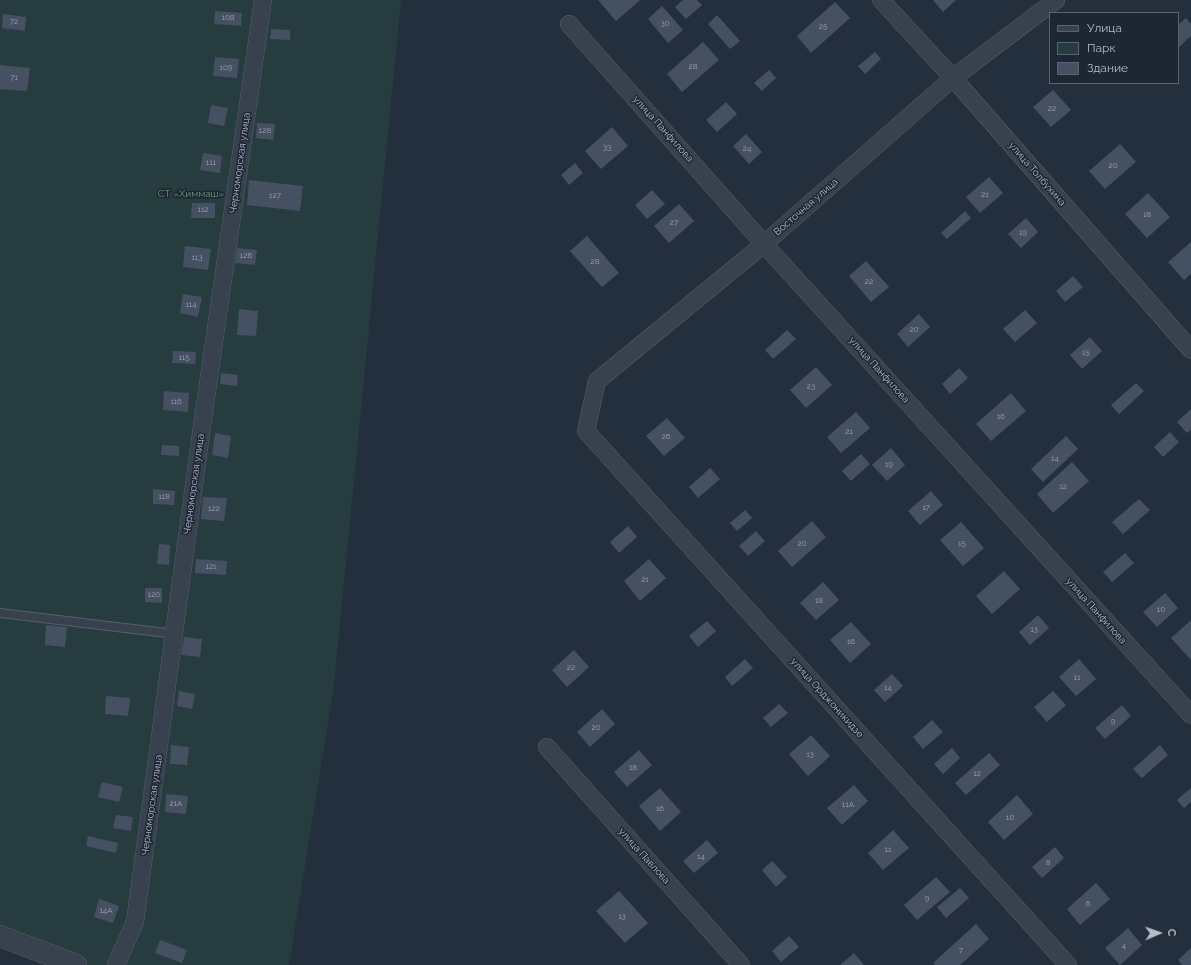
<!DOCTYPE html>
<html>
<head>
<meta charset="utf-8">
<style>
	body { margin:0 }
	#map { position:relative; width:1191px; height:965px; overflow:hidden; background:#242f3e; font-family:Raleway,sans-serif }
	canvas { display:block }
	.legend { position:absolute; left:1049px; top:12px; width:130px; height:72px; box-sizing:border-box; background:#1d2633; border:1px solid #59626f; margin:0; padding:5px 7px; list-style:none; font-size:12px; color:#b4bcc9 }
	.legend li { display:flex; align-items:center; gap:8px; height:20px }
	.legend b { width:20px; border:1px solid #59626f }
	.north { position:absolute; left:1139px; top:913px; width:40px; height:40px; -webkit-text-stroke:3px #1d2633; paint-order:stroke; rotate:88deg; font-size:11px; font-weight:700; line-height:16px; text-align:center; color:#b4bcc9 }
	.north::after { content:''; display:block; margin:auto; width:14px; height:18px; background:#b4bcc9; clip-path:polygon(50% 0,100% 100%,50% 72%,0 100%) }
</style>
</head>
<body>
<div id="map">
<canvas width="1191" height="965"></canvas>
<ul class="legend">
<li><b style="height:5px;background:#38414e"></b>Улица</li>
<li><b style="height:11px;background:#263c3f"></b>Парк</li>
<li><b style="height:11px;background:#455162"></b>Здание</li>
</ul>
<div class="north">С</div>
</div>
<script>
const ctx = document.querySelector('canvas').getContext('2d');
ctx.lineJoin = 'round';
function fillPath(path, color) { ctx.fillStyle = color; ctx.fill(path, 'evenodd'); }
function trace(path, color, width, dash) { ctx.strokeStyle = color; ctx.lineWidth = width; ctx.lineCap = dash ? 'butt' : 'round'; ctx.setLineDash(dash || []); ctx.stroke(path); }
function drawText(font, color, halo, rows, align = 'center') {
  ctx.font = font + ' Raleway,sans-serif'; ctx.lineWidth = 3; ctx.setLineDash([]); ctx.textBaseline = 'middle'; ctx.strokeStyle = halo; ctx.fillStyle = color; for (const [text, x, y, turn = 0] of rows) {
    ctx.save(); ctx.translate(x, y); ctx.rotate((+turn || 0) * Math.PI / 180); ctx.textAlign = isNaN(turn) ? turn : align; if (halo) ctx.strokeText(text, 0, 0); ctx.fillText(text, 0, 0); ctx.restore();
  }
}
const green = new Path2D(`
	M0,0H401L334,685L289,965H76L0,936Z`);
const building = new Path2D(`
	M598,0H640L616,21Z
	M683,0H697L702,5L686,19L675,7Z
	M933,0H956L943,12Z
	M835,2L850,18L811,53L797,36Z
	M662,6L683,30L668,43L648,19Z
	M215,11L242,13L241,26L214,24Z
	M3,14L26,17L25,31L2,28Z
	M717,15L740,41L730,49L708,24Z
	M1186,18L1191,24V36L1178,48V25Z
	M271,29L290,30V40L270,39Z
	M703,42L719,60L682,92L667,74Z
	M875,52L881,59L865,74L858,66Z
	M215,57L239,59L237,78L213,76Z
	M0,65L30,68L27,91L0,89Z
	M769,70L776,78L762,91L754,83Z
	M1053,90L1071,110L1051,127L1033,107Z
	M726,102L737,114L717,132L706,120Z
	M211,105L228,108L224,126L208,123Z
	M257,123L275,124L273,140L256,138Z
	M612,127L628,146L601,169L585,151Z
	M746,134L762,152L749,164L733,146Z
	M1120,144L1136,162L1105,189L1089,171Z
	M203,153L222,156L220,173L200,170Z
	M575,163L583,173L569,185L561,175Z
	M989,177L1003,193L980,213L966,197Z
	M249,180L303,186L300,211L247,205Z
	M652,190L665,204L647,219L635,205Z
	M1148,193L1170,217L1147,238L1125,214Z
	M192,203H215V218H191Z
	M679,204L694,221L669,243L654,226Z
	M965,211L971,218L947,239L941,233Z
	M1026,218L1038,232L1021,248L1008,234Z
	M587,236L619,273L602,287L570,251Z
	M1191,242V274L1184,280L1168,262Z
	M185,246L211,249L208,270L183,267Z
	M237,248L257,250L255,265L235,263Z
	M866,261L889,287L871,302L849,276Z
	M1073,276L1083,287L1065,302L1056,291Z
	M183,294L202,297L198,317L180,313Z
	M239,309L258,311L256,336L237,335Z
	M1025,310L1037,323L1015,342L1003,329Z
	M919,314L930,327L908,347L897,334Z
	M787,330L796,339L773,359L765,350Z
	M1090,337L1102,351L1082,369L1070,355Z
	M173,351L196,352L195,364L172,363Z
	M816,367L832,385L806,408L790,390Z
	M959,368L968,378L950,394L942,384Z
	M221,373L238,375L237,386L220,384Z
	M1136,383L1144,391L1119,414L1111,405Z
	M164,391L189,393L188,412L163,410Z
	M1011,393L1026,411L991,441L976,424Z
	M1191,409V430L1187,433L1177,422Z
	M856,412L870,428L841,453L827,437Z
	M667,418L685,438L664,456L646,436Z
	M1170,432L1179,442L1163,457L1154,447Z
	M215,433L231,436L228,458L212,455Z
	M1066,436L1078,449L1043,482L1031,469Z
	M162,445L179,446V456L161,455Z
	M891,448L905,465L887,481L872,465Z
	M861,454L870,464L851,481L842,471Z
	M1072,462L1089,481L1053,513L1037,494Z
	M710,468L720,479L698,498L689,487Z
	M153,489L175,491L174,505L153,504Z
	M931,491L943,505L920,525L908,511Z
	M203,497L227,498L224,521L201,519Z
	M1139,499L1150,510L1123,534L1112,522Z
	M745,510L752,518L737,531L730,523Z
	M812,521L826,537L792,567L778,551Z
	M961,522L984,548L963,566L940,540Z
	M628,526L637,537L619,553L610,542Z
	M756,531L765,541L748,556L739,546Z
	M159,544L170,545L169,565L157,564Z
	M1125,553L1134,563L1112,582L1103,572Z
	M196,559L227,561L226,575L195,573Z
	M649,559L666,578L640,601L624,581Z
	M1004,571L1020,589L992,614L976,596Z
	M823,582L839,600L816,620L800,603Z
	M145,588H162V603L145,602Z
	M1165,593L1178,608L1157,627L1143,612Z
	M1038,615L1049,628L1030,645L1019,632Z
	M707,621L716,631L698,647L689,636Z
	M1190,621L1191,622V660L1171,638Z
	M851,622L871,644L850,663L830,640Z
	M46,625L67,627L65,647L45,645Z
	M184,637L202,639L200,657L181,655Z
	M574,650L589,667L567,687L552,670Z
	M745,659L753,668L732,686L725,677Z
	M1079,659L1096,679L1076,696L1059,677Z
	M892,674L903,686L885,702L874,690Z
	M179,691L195,694L192,709L177,706Z
	M1053,691L1066,705L1047,722L1034,707Z
	M106,696L130,698L128,716L105,714Z
	M779,704L788,713L771,727L763,718Z
	M1122,705L1131,716L1105,739L1095,728Z
	M602,709L615,724L590,747L577,732Z
	M932,720L943,732L923,749L913,737Z
	M811,735L830,756L808,776L789,754Z
	M171,745L189,747L187,765L170,764Z
	M1160,745L1168,755L1142,778L1133,769Z
	M952,748L960,758L943,774L934,764Z
	M639,750L652,765L627,787L614,772Z
	M989,753L1000,765L966,795L955,783Z
	M102,782L123,787L119,802L98,797Z
	M854,785L868,801L842,825L827,808Z
	M660,788L681,812L660,831L639,806Z
	M1191,788V802L1184,808L1177,800Z
	M166,794L188,796L186,814L165,812Z
	M1017,795L1033,814L1004,840L988,822Z
	M116,815L133,817L131,831L113,828Z
	M893,830L909,848L883,870L868,853Z
	M88,836L118,843L116,853L86,846Z
	M707,840L718,853L694,873L683,861Z
	M1055,847L1064,858L1042,878L1032,867Z
	M772,861L787,877L776,887L762,870Z
	M936,877L950,892L917,920L904,905Z
	M1096,883L1110,899L1080,925L1067,909Z
	M960,888L969,898L946,918L937,907Z
	M619,891L648,923L625,943L596,911Z
	M99,899L119,906L113,923L94,917Z
	M976,924L989,939L960,965H935L933,963Z
	M1128,928L1142,945L1120,965L1105,948Z
	M789,936L799,947L781,962L772,951Z
	M160,940L187,950L182,963L155,953Z
	M1191,948V965H1182L1178,960Z
	M854,953L864,965H840Z`);
const service = new Path2D(`
	M0,613L175,634`);
const minor = new Path2D(`
	M881,0L953,78L1191,350
	M1056,0L953,78L764,244L597,381L586,431L1068,965
	M569,24L764,244L1191,715
	M547,747L741,965
	M116,965L135,922L202,426L263,0`);
const tertiary = new Path2D(`
	M0,936L76,965`);
const numberNames = [
	["108",228,18],
	["72",14,22],
	["30",665,24],
	["25",823,27],
	["28",693,67],
	["109",226,68],
	["71",14,78],
	["22",1052,109],
	["128",265,131],
	["33",607,148],
	["24",747,149],
	["111",211,163],
	["20",1113,166],
	["21",985,195],
	["127",275,196],
	["112",203,210],
	["18",1147,215],
	["27",674,223],
	["19",1023,233],
	["126",246,256],
	["113",197,258],
	["28",595,262],
	["22",869,282],
	["114",191,305],
	["20",914,330],
	["15",1086,353],
	["115",184,358],
	["23",811,387],
	["116",176,402],
	["16",1001,417],
	["21",849,432],
	["26",666,437],
	["14",1055,459],
	["19",889,465],
	["12",1063,487],
	["118",164,497],
	["17",926,508],
	["122",214,509],
	["20",802,544],
	["15",962,544],
	["121",211,567],
	["21",645,580],
	["120",154,595],
	["18",819,601],
	["10",1161,610],
	["13",1034,630],
	["16",851,642],
	["22",571,668],
	["11",1077,678],
	["14",888,688],
	["9",1113,722],
	["20",596,728],
	["13",810,755],
	["18",633,768],
	["12",977,774],
	["21А",176,804],
	["11А",848,805],
	["16",660,809],
	["10",1010,818],
	["11",888,850],
	["14",701,857],
	["8",1048,863],
	["9",927,899],
	["6",1088,904],
	["14А",106,911],
	["13",622,917],
	["4",1124,946],
	["7",961,951]
];
const streetNames = [
	["улица Панфилова",663,129,48],
	["Черноморская улица",240,163,-82],
	["улица Толбухина",1037,174,49],
	["Восточная улица",806,207,-41],
	["улица Панфилова",879,370,48],
	["Черноморская улица",194,484,-82],
	["улица Панфилова",1096,611,48],
	["улица Орджоникидзе",827,698,48],
	["Черноморская улица",152,805,-82],
	["улица Павлова",644,856,48]
];
const parkNames = [
	["СТ «Химмаш»",191,194]
];
fillPath(green, '#263c3f');
fillPath(building, '#455162');
trace(service, '#565f6c', 10);
trace(minor, '#565f6c', 18);
trace(tertiary, '#565f6c', 22);
trace(service, '#38414e', 8);
trace(minor, '#38414e', 17);
trace(tertiary, '#38414e', 21);
drawText('8px', '#98a1af', null, numberNames);
drawText('10px', '#b4bcc9', '#1d2633', streetNames);
drawText('10px', '#6b9a76', '#1d2633', parkNames);
</script>
</body>
</html>
